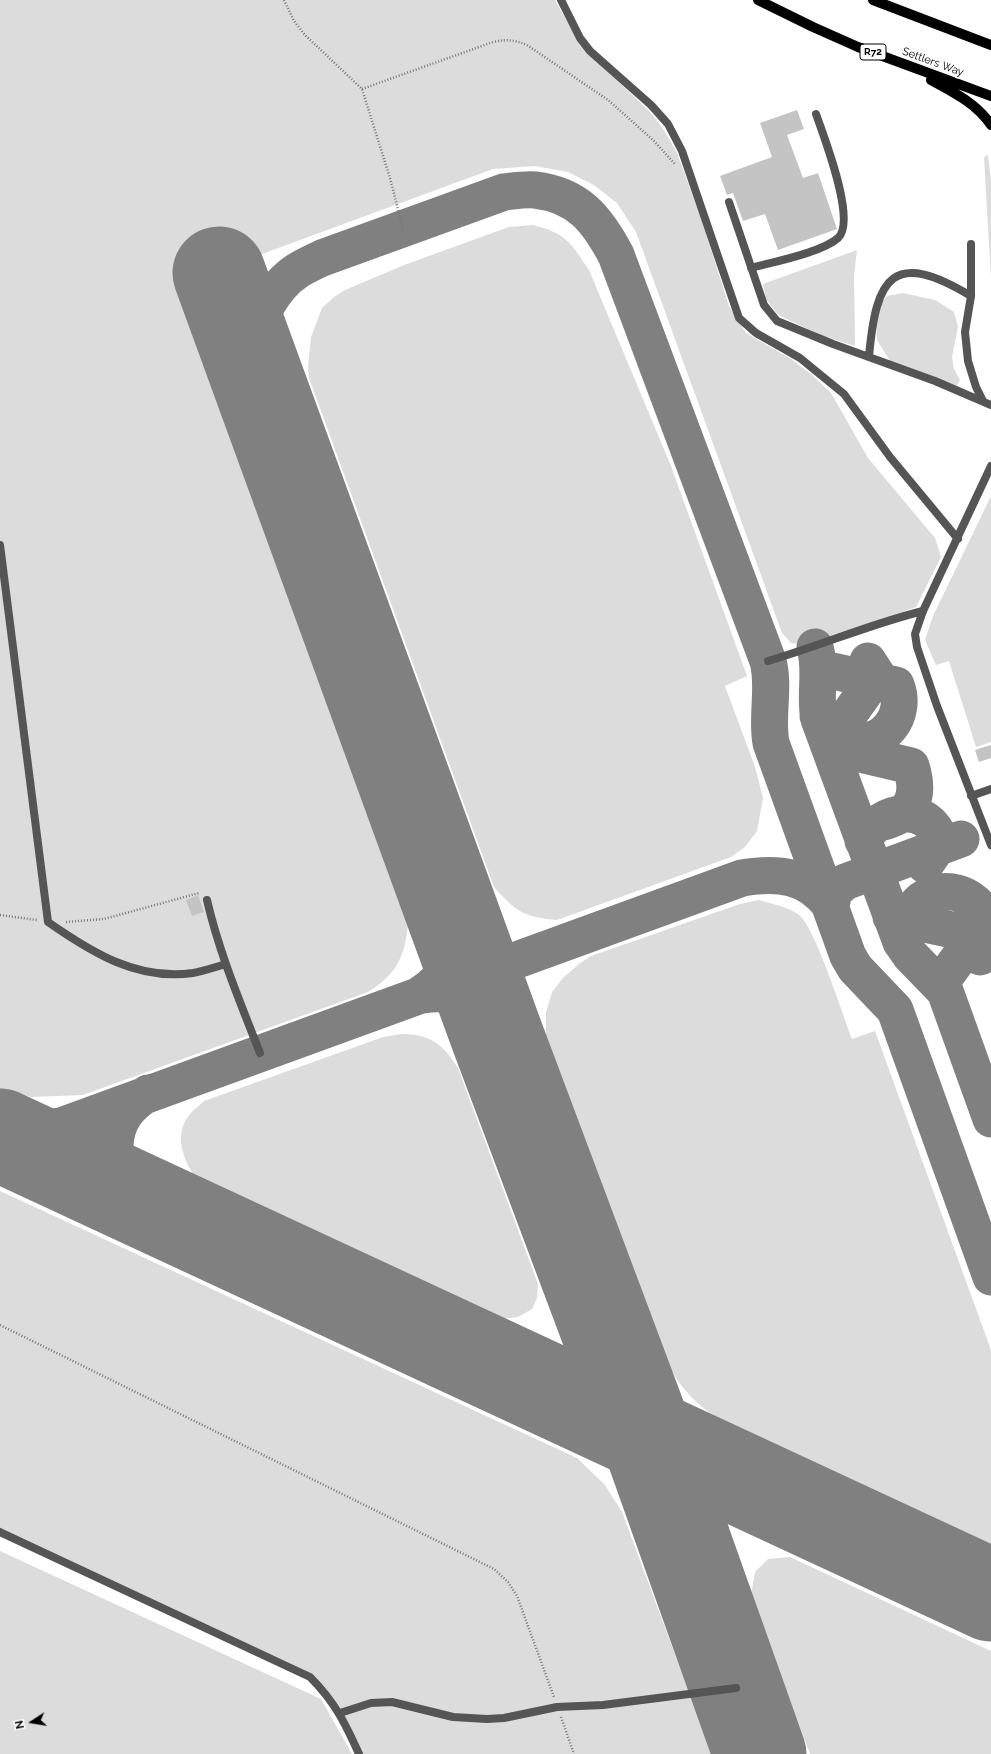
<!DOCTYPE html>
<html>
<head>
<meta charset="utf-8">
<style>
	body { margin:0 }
	#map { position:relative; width:991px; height:1754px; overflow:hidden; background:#fff; font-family:Raleway,sans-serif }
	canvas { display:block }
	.north { position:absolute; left:12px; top:1702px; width:40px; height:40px; -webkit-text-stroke:3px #fff; paint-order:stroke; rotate:258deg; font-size:11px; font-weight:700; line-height:16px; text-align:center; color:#000 }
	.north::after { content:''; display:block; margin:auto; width:14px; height:18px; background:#000; clip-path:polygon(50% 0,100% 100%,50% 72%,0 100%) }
</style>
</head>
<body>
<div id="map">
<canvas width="991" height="1754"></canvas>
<div class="north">N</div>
</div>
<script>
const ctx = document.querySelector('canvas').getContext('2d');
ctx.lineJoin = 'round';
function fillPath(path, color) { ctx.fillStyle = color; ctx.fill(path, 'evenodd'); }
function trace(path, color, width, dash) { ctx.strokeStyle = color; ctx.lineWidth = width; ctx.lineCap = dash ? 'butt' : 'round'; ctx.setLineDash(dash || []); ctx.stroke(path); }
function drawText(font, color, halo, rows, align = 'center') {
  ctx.font = font + ' Raleway,sans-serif'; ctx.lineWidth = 3; ctx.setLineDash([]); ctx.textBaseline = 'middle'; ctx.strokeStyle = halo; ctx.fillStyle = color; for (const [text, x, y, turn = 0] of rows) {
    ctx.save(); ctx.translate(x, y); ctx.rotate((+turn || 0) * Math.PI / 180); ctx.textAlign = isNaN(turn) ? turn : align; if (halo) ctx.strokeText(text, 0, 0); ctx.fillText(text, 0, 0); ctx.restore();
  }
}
const green = new Path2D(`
	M0,0H555L580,45L650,112L664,130L677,153L701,218L729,306L746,333L791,359L812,375L831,393L868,458L935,538L941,557L916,607L810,646L791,643L782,633L636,232L617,203L594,185L568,172L535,166L493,169L175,286L408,924C405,957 396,975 368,992L83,1095L31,1097L0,1089Z
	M988,155L991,180V278L984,157Z
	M533,225C567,234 570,242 589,270L671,466L747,676L725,686L755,767L763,798L757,831L745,847L731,857L557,920C524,917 516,912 494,887L309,378L308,367L311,337L322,308L334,297L345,290L404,265L509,227Z
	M857,250L854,276L855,346L823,336L778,315L766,299L763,284Z
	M903,293L935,300L954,312L958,327L952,357L954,369L960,380L957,385L953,386L890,361L877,340L876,324L880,304L887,296Z
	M991,496V742L976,747L949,661L936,665L925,640L933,616Z
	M759,900C773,904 788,907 799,915C815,927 843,1016 852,1039L875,1031L991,1350V1546L725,1423C701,1408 686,1395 671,1370L546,1035V1012L552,992L563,978L579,964L591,956L740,904Z
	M401,1034C430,1034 443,1044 458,1068L538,1284L537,1298L532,1309L518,1317L502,1319L488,1314L200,1183C184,1164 172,1135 190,1114C194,1109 200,1105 204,1101L383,1037Z
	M0,1191L577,1458L605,1485L622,1512L712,1754H361L317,1681L0,1530Z
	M0,1551L321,1699L352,1754H0Z
	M790,1557L991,1651V1754H810L751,1595L755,1572L768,1559Z`);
const taxiway = new Path2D(`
	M247,349C258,321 271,288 297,271C305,266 314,262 322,258L504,192C514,191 525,189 535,190C578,195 597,219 616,255L768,661C775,687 766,716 771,743L848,956L855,968L895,1010L991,1277
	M815,647C822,671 814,695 819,719L901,942L910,955L945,991L991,1119
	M818,716C827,725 837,736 850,740C884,748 908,715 896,685L819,668
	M828,744L877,675L868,661
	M839,749L911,766C920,795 914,814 883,822
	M863,841C880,807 929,802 941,842L925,865
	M891,917L976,935L980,948V957
	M902,943C905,929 907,914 918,903C939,882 978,891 986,921L939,985
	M421,994C451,975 454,953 455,920
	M423,995C461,989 478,1005 497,1036
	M148,1093C140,1099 131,1105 125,1114C108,1139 113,1178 138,1197C147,1204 158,1208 168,1213
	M0,1132L23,1134L64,1125L742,878C778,872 808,875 831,906L834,891L845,882L961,839`);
const runway = new Path2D(`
	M219,273L497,1036L647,1436L760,1754
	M0,1135L991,1595`);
const building = new Path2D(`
	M797,110L804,129L787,135L803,178L818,173L837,229L778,250L765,214L743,221L733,193L727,195L720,176L772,157L760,123Z
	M991,745V758L979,762L975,750Z
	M198,895L204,912L192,916L186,900Z`);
const path = new Path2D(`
	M284,0L294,21L305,35L362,89L390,178L403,229
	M362,89L493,42C507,39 515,40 527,45L608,100L653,140L675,164
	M0,915L37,920
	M66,922L104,919L199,893
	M0,1325L494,1569L508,1582L517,1596L554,1697
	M561,1717L574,1754`);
const lane = new Path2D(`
	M561,0L580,38L590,51L651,105L668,124L682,151L739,318L756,333L800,358L844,394L890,457L958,539
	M729,202L764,305L777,321L833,344L935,381L991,405
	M971,244V296L965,332L968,361L976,387L983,401
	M751,268C773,262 823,252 838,238C857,221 824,137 816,114
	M869,357C876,276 893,249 971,296
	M991,466L923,611L915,634L917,647L937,706L991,845
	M0,545L48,922C91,952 137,981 193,973C204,971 215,967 226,964
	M768,661C820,646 870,624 923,611
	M971,796L991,789
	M207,900C219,952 240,1002 260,1053
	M0,1532L310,1677C335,1702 345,1723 359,1754
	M340,1713L371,1703L392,1702L453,1717L487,1719L504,1718L557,1707L603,1705L736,1688`);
const primary = new Path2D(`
	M758,0L813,27L858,47L991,96
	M873,0L991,45
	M931,80C953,92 976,103 991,125`);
const shields = [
	[873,52,26]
];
const shieldNames = [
	["R72",873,52]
];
const streetNames = [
	["Settlers Way",933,62,20]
];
fillPath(green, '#dcdcdc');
trace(taxiway, '#808080', 37);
trace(runway, '#808080', 93);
fillPath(building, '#c4c4c4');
trace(path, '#777', 2.5, [1, 2]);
trace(lane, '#555', 8);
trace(primary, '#000', 10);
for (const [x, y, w] of shields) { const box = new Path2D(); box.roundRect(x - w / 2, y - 8, w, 16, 3); ctx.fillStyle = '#fff'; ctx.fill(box); trace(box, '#000', 1); }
drawText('bold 10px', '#000', null, shieldNames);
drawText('11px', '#000', '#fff', streetNames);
</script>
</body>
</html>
